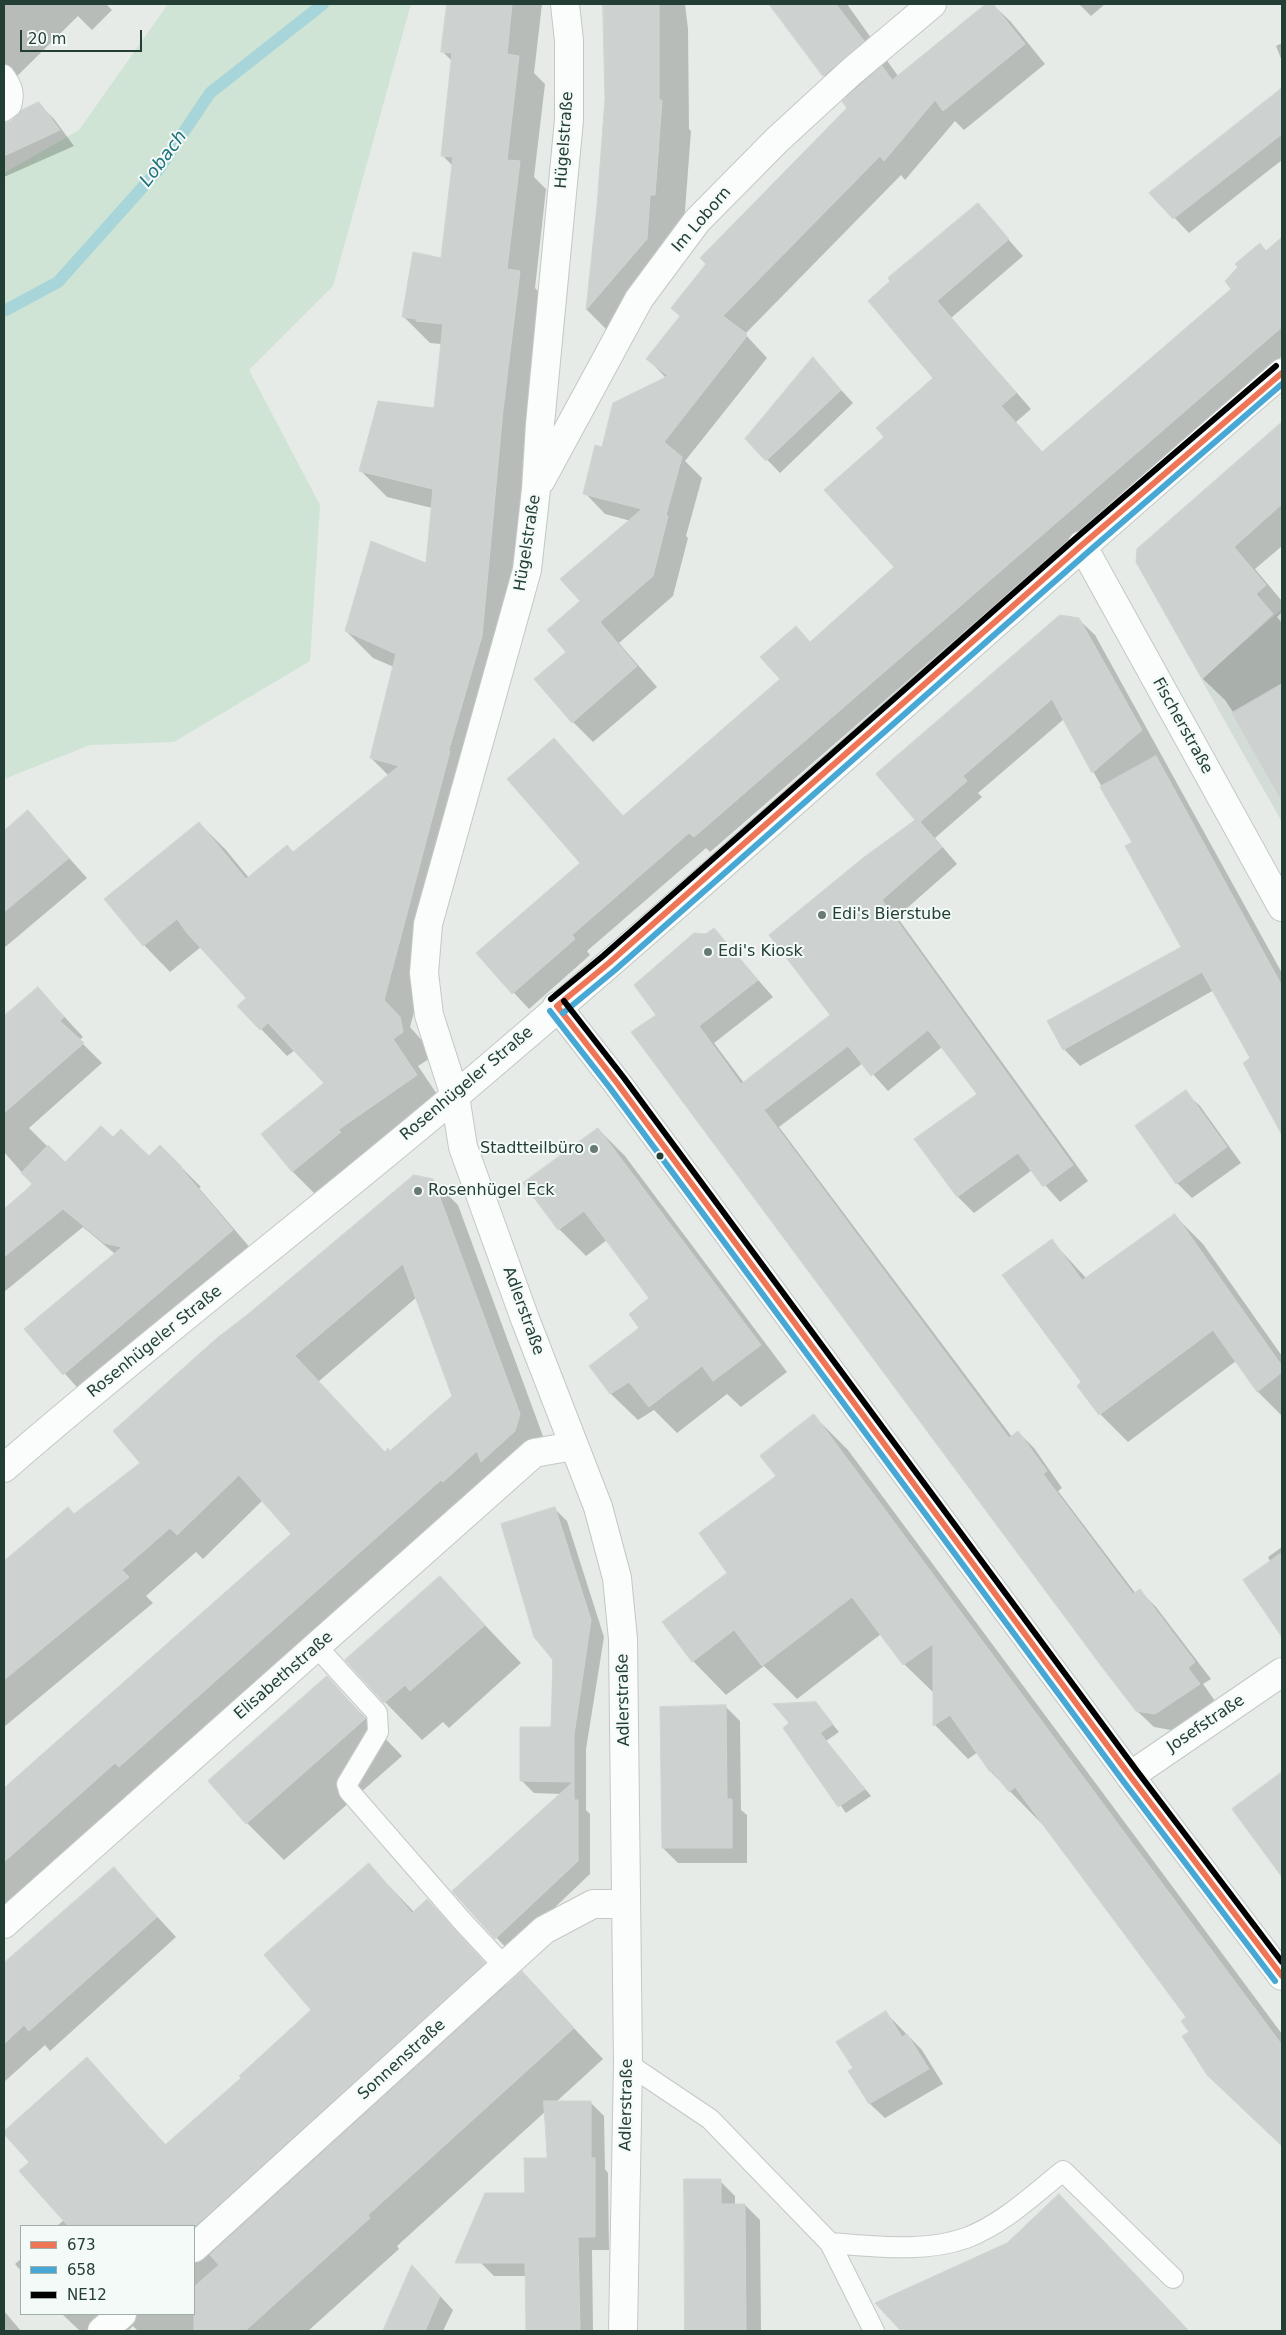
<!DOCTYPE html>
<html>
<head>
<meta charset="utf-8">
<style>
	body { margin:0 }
	#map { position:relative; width:1286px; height:2335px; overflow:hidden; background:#e6ebe8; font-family:"DejaVu Sans",sans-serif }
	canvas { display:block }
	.frame { position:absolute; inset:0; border:5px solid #233f35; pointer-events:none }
	.legend { position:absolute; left:20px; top:2225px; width:175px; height:90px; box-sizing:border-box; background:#f4faf7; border:1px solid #a0afa9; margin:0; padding:6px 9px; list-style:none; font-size:15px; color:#233f35 }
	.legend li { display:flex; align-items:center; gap:10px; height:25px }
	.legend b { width:25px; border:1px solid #a0afa9 }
	.scale { position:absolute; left:20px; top:30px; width:122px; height:22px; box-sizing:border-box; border:2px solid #233f35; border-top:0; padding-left:6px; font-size:15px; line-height:18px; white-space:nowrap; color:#233f35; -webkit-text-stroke:4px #f4faf7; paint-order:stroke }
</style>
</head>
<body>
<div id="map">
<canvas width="1286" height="2335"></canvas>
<div class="frame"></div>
<ul class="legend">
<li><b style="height:6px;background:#ee7656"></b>673</li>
<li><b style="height:6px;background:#48a8d5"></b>658</li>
<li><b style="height:6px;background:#000"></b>NE12</li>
</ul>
<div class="scale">20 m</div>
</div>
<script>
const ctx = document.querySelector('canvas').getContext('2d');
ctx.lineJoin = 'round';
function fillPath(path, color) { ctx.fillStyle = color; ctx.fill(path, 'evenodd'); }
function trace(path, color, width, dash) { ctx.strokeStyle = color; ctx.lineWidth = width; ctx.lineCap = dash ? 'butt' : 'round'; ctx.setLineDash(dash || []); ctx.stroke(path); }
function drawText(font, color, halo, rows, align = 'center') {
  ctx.font = font + ' "DejaVu Sans",sans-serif'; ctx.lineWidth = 4; ctx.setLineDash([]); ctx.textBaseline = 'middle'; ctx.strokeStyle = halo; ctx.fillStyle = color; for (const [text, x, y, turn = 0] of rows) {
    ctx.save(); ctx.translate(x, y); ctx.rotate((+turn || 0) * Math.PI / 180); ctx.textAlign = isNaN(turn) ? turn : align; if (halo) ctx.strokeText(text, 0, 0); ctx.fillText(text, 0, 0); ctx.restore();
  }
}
const built = new Path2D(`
	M1282,609V822L1201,679Z`);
const green = new Path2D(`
	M168,4H411L333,286L249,370L320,505L310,661L174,742L90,745L4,779V173L79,130Z`);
const shadow = new Path2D(`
	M4,4H106L112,10L92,30L78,16L4,89Z
	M448,4H542L534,73L545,84L534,177L546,189L535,288L546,299L508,664L410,1027L426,1045L429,1059L418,1066L443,1103L319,1198L292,1171L326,1083L295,1050L287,1056L239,1006L248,998L201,947L170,972L144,945L199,823L226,850L249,878L294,854L389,776L371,758L394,667L373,658L346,631L427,565L432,508L387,497L360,470L435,410L441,344L430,343L403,316L442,259L453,166L442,155L453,62L443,52Z
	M604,4H685L688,29L689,129L691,131L684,224L616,339L587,310L598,206L606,99Z
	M771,4H847L898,76L988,4H992L1011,22L1045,64L964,130L955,121L905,180L901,175L745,334L767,358L685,461L702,478L686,536L688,538L673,596L619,643L657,687L593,742L573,722L568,652L582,601L631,521L605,514L585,493L603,448L666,378L648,359L849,108L847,98L824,75Z
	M1079,4H1105L1091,16Z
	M1282,43V61L1276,46Z
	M1282,90V160L1189,233L1151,193Z
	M39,104L54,119L74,146L4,177V124L11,122Z
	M978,205L1023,256L951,318L1031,409L1016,422L1043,453L1233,289L1266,252L1282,238V356L710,852L706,848L587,951L590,955L529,1009L477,953L581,863L554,740L624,817L782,679L796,628L811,643L896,567L885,437L934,378L869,301Z
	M813,359L853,403L780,473L747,439Z
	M1282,424V546L1255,569L1282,601V612L1277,617L1282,623V799L1235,715L1225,700L1202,678L1138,549Z
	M1078,619L1095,635L1282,973V1132L1244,1063L1252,1059L1214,990L1080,1066L1064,1049L1183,947L1133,843L1064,719L978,793L982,797L935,838L957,864L897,917L1088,1181L1060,1202L1032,1170L974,1213L958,1197L979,1094L942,1047L888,1091L863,1063L779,1127L1012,1437L1018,1432L1034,1448L1062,1488L1058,1491L1136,1594L1140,1591L1156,1607L1211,1679L1203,1684L1215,1701L1171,1730L1154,1727L1137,1711L658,1016L707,935L714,929L773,997L714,1043L744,1083L832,1015L771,935L917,820Z
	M28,812L87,878L4,948V832Z
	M38,988L83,1037L79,1040L102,1063L29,1128L65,1164L113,1139L149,1157L160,1146L201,1187L199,1188L252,1250L83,1394L26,1330L115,1254L83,1227L4,1292V1211L32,1184L4,1152V1018Z
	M1185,1092L1200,1106L1241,1163L1192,1198L1177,1183Z
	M598,1129L625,1156L787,1372L741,1407L727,1394L677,1433L654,1410L638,1420L611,1394L591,1367L640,1328L651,1298L607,1240L586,1256L559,1229Z
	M433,1180L458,1205L544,1439L4,1909V1790L293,1534L263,1500L203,1559L196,1552L146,1596L153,1603L4,1727V1563L68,1509L74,1516L142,1463ZM417,1297L453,1396L390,1452L385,1453L318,1382Z
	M1175,1216L1203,1244L1282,1356V1416L1258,1392L1236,1361L1128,1442L1100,1414L1078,1386L1082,1382L1052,1241L1087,1279Z
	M814,1416L848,1450L1282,2034V2146L1211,2078L1190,2032L1187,2017L1043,1825L991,1772L978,1752L968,1759L935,1725V1694L904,1664L881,1634L797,1699L764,1666L726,1695L693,1661L729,1574L777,1477Z
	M554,1508L567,1521L604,1637L586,1749V1810L590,1814V1874L509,1951L453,1891L561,1794L534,1793L522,1781L552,1728Z
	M1282,1547V1633L1278,1629L1271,1563L1268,1557Z
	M440,1578L521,1663L449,1728L443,1722L422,1740L385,1702Z
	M327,1678L402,1756L284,1860L247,1823Z
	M816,1704L839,1732L826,1741L871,1796L846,1813L785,1728Z
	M725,1706L740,1721L741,1810L747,1815V1863H678L663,1848Z
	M1282,1774V1874L1234,1809Z
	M369,1865L414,1912L427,1901L507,1986L522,1973L603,2059L556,2102H590L604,2116L605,2169L608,2173L609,2250H592L593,2331H528L526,2276H494L480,2262L548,2159L546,2111L397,2246L399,2249L308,2331H138L133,2326L128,2331H80L62,2314H194V2226H57L64,2220L30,2162L4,2132L87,2059L166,2145L243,2078L313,2010Z
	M113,1869L176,1937L50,2051L45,2045L4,2082V1966Z
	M886,2013L922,2050L943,2084L885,2118L870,2104L850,2071L854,2068Z
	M686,2181H720L735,2196V2205H745L760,2220L761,2331H686Z
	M1087,2224L1189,2331H903L877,2304Z
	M21,2259V2271L15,2264Z
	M413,2267L453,2310L443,2331H385Z
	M4,2311L21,2331H4Z`);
const stream = new Path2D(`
	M4,311L58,282L159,169L210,93L323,4`);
const building = new Path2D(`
	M447,4H512L507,54L519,56L507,160L520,161L507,269L520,271L503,410L482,636L448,753L450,751L384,1000L400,1017L403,1032L393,1039L417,1075L338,1130L341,1132L292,1172L261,1134L324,1083L268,1023L260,1030L237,1006L246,998L187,933L177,919L143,946L104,899L199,822L246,879L287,845L293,852L399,766L370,758L396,654L345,631L371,541L426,563L433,489L359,471L378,401L434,408L443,324L416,321V319L402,317L413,252L441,258L453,157L441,156L452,53L441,52Z
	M603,4H659V100H662L655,195H650L647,239L586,310L597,206L605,99Z
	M769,4H836L864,41L823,76Z
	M986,4H993L1025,44L943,111L935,100L884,161L880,156L723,316L747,334L744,338L747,336L664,442L682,457L666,515L668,516L653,576L600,622L637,666L572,723L534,679L566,652L547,630L580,601L560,579L642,509L583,494L595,445L602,447L613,403L668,376L646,359L680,316L671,308L706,264L700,258L847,108L842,101L882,66L892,80Z
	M1282,88V134L1173,219L1149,193Z
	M39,102L60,130L4,156V123L11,121L22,110Z
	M978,203L1009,239L937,301L1016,393L1001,406L1042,452L1231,289L1225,281L1238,267L1235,264L1260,243L1266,251L1282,237V327L694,837L689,833L572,935L575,939L512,994L476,953L580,863L507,779L554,738L623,816L780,679L760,657L796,626L810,642L894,567L824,490L884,437L876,428L933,378L868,301L890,281L888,278Z
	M813,357L841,390L766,461L745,439Z
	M1282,422V504L1234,547L1266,585L1256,594L1273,614L1202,679L1136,562L1137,549Z
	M1060,615L1079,618L1142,730L1092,773L1052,699L963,776L967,781L920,822L942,847L882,900L1073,1165L1043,1187L1018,1153L957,1197L914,1139L977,1094L928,1030L871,1076L848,1046L764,1110L1009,1438L1018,1431L1047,1471L1043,1474L1133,1594L1140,1589L1195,1662L1188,1668L1200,1684L1155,1714L1136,1711L1102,1667L631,1032L656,1015L634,985L694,933L706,934L714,928L758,980L699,1026L741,1084L830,1015L769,935L863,858L915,820L876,774Z
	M1282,684V801L1232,713Z
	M1156,756L1282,986V1135L1243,1063L1250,1058L1202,972L1063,1050L1047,1021L1181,947L1125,846L1132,842L1100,787Z
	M28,810L69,858L4,912V831Z
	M38,987L64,1017L60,1021L84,1043L4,1113V1016Z
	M1186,1090L1227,1147L1176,1184L1135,1126Z
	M101,1126L113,1137L121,1129L149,1156L160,1145L182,1167L181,1168L233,1230L63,1375L24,1329L122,1247L104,1243L63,1209L4,1257V1209L33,1184L21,1173L48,1145L65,1162Z
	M598,1128L761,1345L713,1381L702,1366L649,1407L629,1382L610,1394L589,1366L639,1328L629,1314L649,1298L584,1211L558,1230L523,1183Z
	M414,1175L433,1179L520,1414L515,1431L481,1462L477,1451L443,1482L441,1480L119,1767L115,1763L4,1862V1788L291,1534L239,1475L177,1535L170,1528L122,1570L129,1577L4,1680V1561L68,1507L74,1514L140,1463L113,1431L217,1338L247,1315ZM403,1264L452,1396L390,1451L388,1448L385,1452L295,1356Z
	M1175,1214L1282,1366V1372L1257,1392L1213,1330L1099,1415L1077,1386L1081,1382L1002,1275L1052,1239L1082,1280Z
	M814,1414L1282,2045V2146L1207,2075L1182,2036L1189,2032L1181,2021L1186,2017L1015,1787L1009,1792L992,1771L990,1772L950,1715L933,1726V1644L903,1665L852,1597L762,1666L734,1630L692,1662L662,1622L727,1573L699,1533L776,1476L760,1456Z
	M555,1507L591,1620L574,1735V1800H578V1861L495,1939L452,1891L573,1782L520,1781V1727H551L553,1660L534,1637L501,1524Z
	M1282,1553V1637L1243,1580Z
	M440,1576L485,1625L410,1691L405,1685L384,1703L345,1660Z
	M327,1676L365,1719L246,1824L208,1781Z
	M816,1702L833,1724L820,1733L865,1789L838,1807L783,1728L789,1723L773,1704Z
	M726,1705L727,1799H732V1848H662L660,1707Z
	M1282,1772V1877L1232,1809Z
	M369,1863L412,1913L427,1899L485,1963L194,2227L68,2226L19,2171L29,2162L4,2134V2131L87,2057L165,2145L241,2078L239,2076L311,2010L264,1955Z
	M114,1867L157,1917L29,2031L24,2025L4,2044V1963Z
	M522,1971L574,2028L368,2215L370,2218L245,2331H194V2287L219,2265L210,2255Z
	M886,2011L902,2037L907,2034L929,2069L869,2104L848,2071L853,2068L836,2042Z
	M544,2101H591V2158H595V2237H578L580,2331H526L525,2263H455L485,2193H525L524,2158H547Z
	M684,2179H721V2204H745L746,2331H685Z
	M1059,2194L1189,2331H901L875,2303L1007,2243Z
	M412,2265L440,2296L425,2331H383Z`);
const service = new Path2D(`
	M4,75C12,86 15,93 11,106L4,111
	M317,1647L377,1713L378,1732L347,1784L349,1791L463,1922L505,1967
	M628,2064L710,2119L830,2243L874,2331
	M830,2243C874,2246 924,2253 966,2238C1003,2224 1033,2195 1063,2171L1173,2278`);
const minor = new Path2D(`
	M565,4L569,41V120L540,424L536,489L527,570L428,924L424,973L429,1015L455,1096L463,1147L525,1319L598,1507L617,1578L623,1639L628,2064L623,2331
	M541,480L639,299L697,221L777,140L851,72L932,4
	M1082,545L1282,907
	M557,1006L617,1083L1130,1776L1282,1976
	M4,1468C151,1340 306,1222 454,1097C734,860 1004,612 1282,373
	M1130,1776L1282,1672
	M4,1924L534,1453L573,1446
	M194,2248L544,1930L593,1904H626
	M102,2331L122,2314`);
const bus1 = new Path2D(`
	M557,1006L617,1083L1130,1776L1282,1976
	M557,1006L609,963L1082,545L1282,373`);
const bus2 = new Path2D(`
	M550,1011L610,1088L1123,1781L1275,1981
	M563,1013L615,970L1088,552L1282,384`);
const bus3 = new Path2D(`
	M551,999L603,956L1076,538L1276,366
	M564,1001L624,1078L1137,1771L1282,1962`);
const markers = [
	[822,915,5,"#677b74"],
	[708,952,5,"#677b74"],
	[594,1149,5,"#677b74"],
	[660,1156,4.5,"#233f35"],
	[418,1191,5,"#677b74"]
];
const streetNames = [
	["Hügelstraße",565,140,-86],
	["Im Loborn",702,220,-49],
	["Hügelstraße",528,543,-81],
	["Fischerstraße",1182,726,61],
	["Rosenhügeler Straße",467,1084,-40],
	["Adlerstraße",523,1311,70],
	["Rosenhügeler Straße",155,1342,-39],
	["Elisabethstraße",284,1676,-41],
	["Adlerstraße",624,1700,-91],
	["Josefstraße",1206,1724,-34],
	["Sonnenstraße",402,2060,-42],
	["Adlerstraße",627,2105,-89]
];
const poiNames = [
	["Edi's Bierstube",832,915],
	["Edi's Kiosk",718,952],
	["Stadtteilbüro",584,1149,"right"],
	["Rosenhügel Eck",428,1191]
];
const waterNames = [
	["Lobach",164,159,-53]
];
fillPath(built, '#d4dcd8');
fillPath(green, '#cfe4d4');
fillPath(shadow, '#0003');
trace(stream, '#a7d5d9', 12);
fillPath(building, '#cdd2d0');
trace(building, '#cfd4d1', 1);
trace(service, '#c3c8c5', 22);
trace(minor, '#c3c8c5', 30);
trace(service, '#fbfcfc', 20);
trace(minor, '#fbfcfc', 28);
trace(bus1, '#ee7656', 6);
trace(bus2, '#48a8d5', 6);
trace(bus3, '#000', 6);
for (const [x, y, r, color] of markers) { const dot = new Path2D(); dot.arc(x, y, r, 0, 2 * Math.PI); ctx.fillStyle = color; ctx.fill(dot); trace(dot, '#f4faf7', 2); }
drawText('16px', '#233f35', '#f4faf7', streetNames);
drawText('16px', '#233f35', '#f4faf7', poiNames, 'left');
drawText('italic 18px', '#1d727b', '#f4faf7', waterNames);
</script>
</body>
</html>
